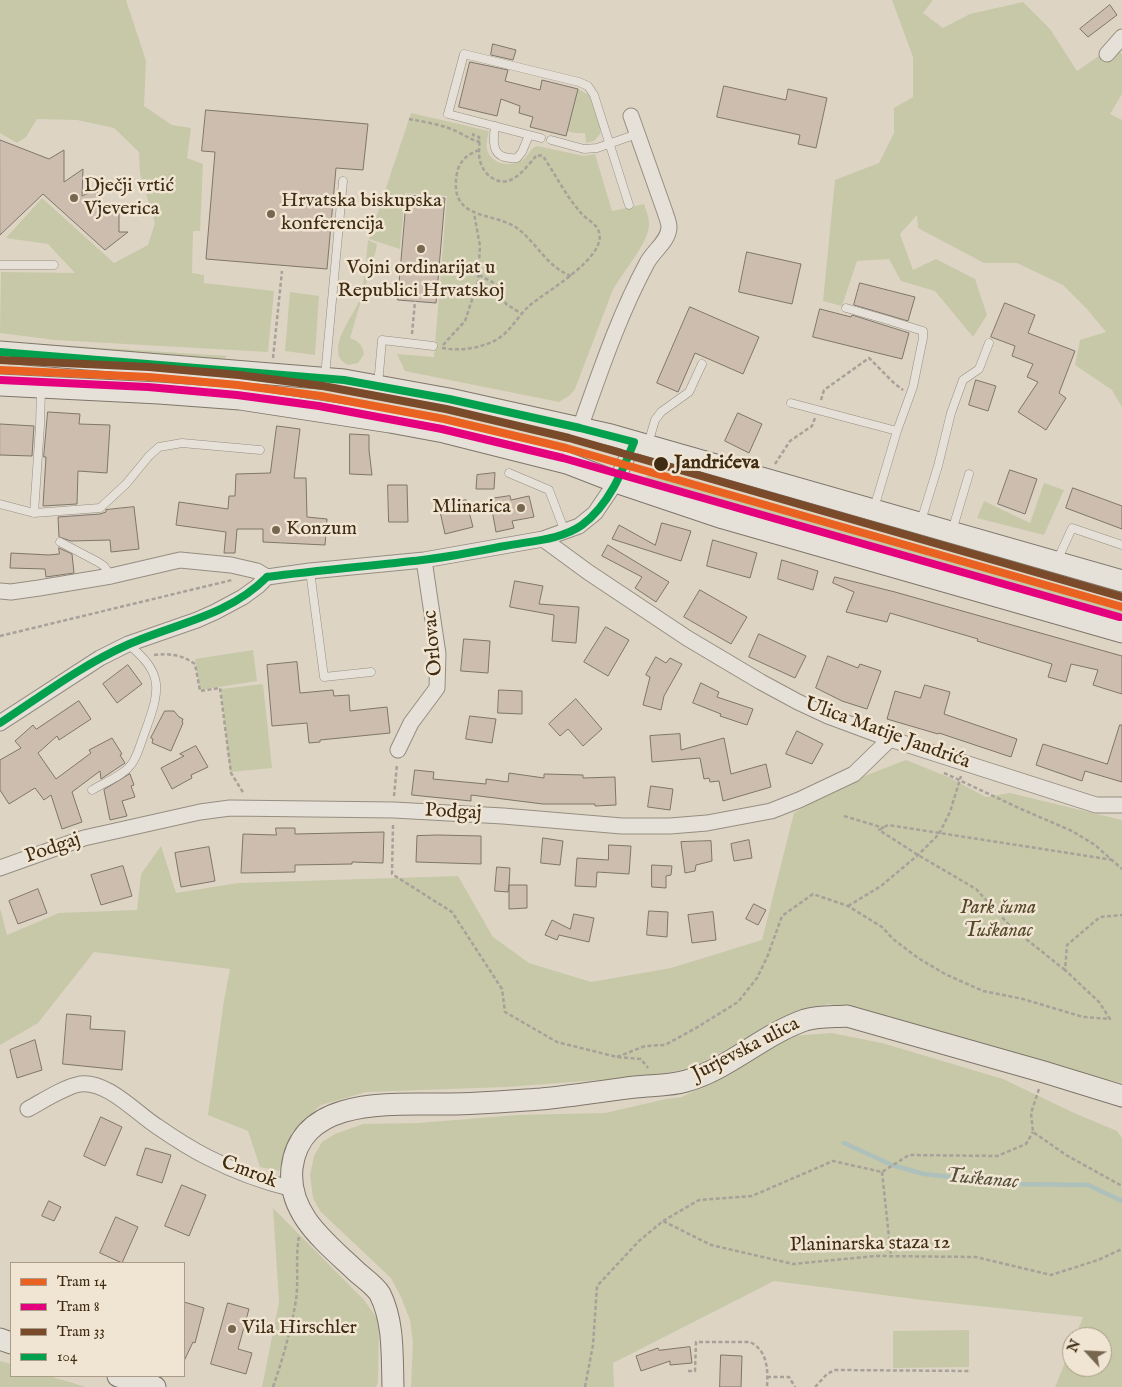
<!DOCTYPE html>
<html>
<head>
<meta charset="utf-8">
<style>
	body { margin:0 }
	#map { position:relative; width:1122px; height:1387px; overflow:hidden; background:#ded4c4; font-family:"IM FELL English",serif }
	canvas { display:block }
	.legend { position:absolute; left:10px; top:1262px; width:175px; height:115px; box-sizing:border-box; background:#f0e5d2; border:1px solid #a99b85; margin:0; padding:6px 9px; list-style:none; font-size:15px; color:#3f2c12 }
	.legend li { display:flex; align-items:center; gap:10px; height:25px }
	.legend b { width:25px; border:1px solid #a99b85 }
	.north { position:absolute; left:1062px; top:1327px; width:50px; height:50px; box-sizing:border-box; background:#f0e5d2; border:1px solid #a99b85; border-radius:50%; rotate:295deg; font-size:14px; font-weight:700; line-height:20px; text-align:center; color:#3f2c12 }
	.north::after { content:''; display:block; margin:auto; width:18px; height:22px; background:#776750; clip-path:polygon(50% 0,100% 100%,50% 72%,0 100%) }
</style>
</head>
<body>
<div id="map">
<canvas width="1122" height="1387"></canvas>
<ul class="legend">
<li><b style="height:6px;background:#e96221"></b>Tram 14</li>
<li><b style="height:6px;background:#e5007d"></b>Tram 8</li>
<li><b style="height:6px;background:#7a4b2a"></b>Tram 33</li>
<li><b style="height:6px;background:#03a04e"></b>104</li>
</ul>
<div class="north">N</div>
</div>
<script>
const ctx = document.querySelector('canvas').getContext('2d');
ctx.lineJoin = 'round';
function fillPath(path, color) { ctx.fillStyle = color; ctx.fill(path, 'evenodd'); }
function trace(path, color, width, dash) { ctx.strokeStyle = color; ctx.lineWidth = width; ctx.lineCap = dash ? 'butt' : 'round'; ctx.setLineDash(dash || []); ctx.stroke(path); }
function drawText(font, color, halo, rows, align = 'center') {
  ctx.font = font + ' "IM FELL English",serif'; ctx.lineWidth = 5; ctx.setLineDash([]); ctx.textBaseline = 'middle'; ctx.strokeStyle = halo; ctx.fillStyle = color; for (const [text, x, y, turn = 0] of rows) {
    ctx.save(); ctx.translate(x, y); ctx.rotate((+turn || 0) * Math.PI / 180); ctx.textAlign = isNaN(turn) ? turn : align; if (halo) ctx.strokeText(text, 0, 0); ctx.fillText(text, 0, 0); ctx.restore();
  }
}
const green = new Path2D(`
	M0,0H126L146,61L144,106L172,125L191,128L187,158L203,164L200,231H193L192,273L204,275V283L274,291L268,352L55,340L0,333L1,272L75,273L48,244L6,238L42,198L114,263L148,245L155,223L140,174L139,152L114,128L77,120L37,119L26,137L17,143L0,133Z
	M892,0H933L923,13L943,28L970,14L1023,2L1050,29L1077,71L1116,44L1122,55V94L1110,114L1122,120V407L1112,390L1075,365L1080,340L1106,332L1087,309L1063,285L1017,263H984L918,228L917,215L900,234L913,270L936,259L975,279L987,315L973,337L935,291L901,281L889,259L857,261L842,306L823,301L835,180L879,163L894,133V108L913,97V57Z
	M578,89L589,95L601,128L600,134L594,141L586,143L585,133H574L567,131Z
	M411,113L489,131C487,139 485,147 489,154C496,166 513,167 524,159C529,155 530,148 537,146L584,156L595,154L612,211L644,204C646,210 649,217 649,223C650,243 621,273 612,292L575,389L569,396L559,402L405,371L397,354L434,357L447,196L405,193L400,249L369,239Z
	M368,240L377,244L376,250L350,338C358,341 363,345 364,354L358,363L348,365C322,352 354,316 360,299C365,280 366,259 368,240Z
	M290,292L319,296L315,355L285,351Z
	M43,344L227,356L224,359L68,349Z
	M649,474L1122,608V624L639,482Z
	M737,478L1122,588V597L734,486Z
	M1044,483L1064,490L1044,535L977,518L984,501L1030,523Z
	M253,650L257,681L200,690L195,659Z
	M263,684L272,768L230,772L221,689Z
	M906,760L948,777L986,797L1010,793L1122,820V1083L1048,1066L872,1013L828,1004L786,1017L694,1067L652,1076L507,1087L366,1092L321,1105L292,1132L285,1150L279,1171L260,1167L248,1131L208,1115L224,1000L230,969L94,952L38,1023L0,1045V908L7,935L59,913L137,910L141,874L161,846L176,893L238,883L458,876L493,937L529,963L591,982L671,968L762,940L794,813L849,782Z
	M831,1033L882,1043L1003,1079L1072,1112L1117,1131L1122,1138V1387H1055L1072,1345V1367H1102V1337H1075L1083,1317L922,1300L774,1281L613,1363L614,1387H411L413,1343L410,1320L401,1297L391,1278L320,1211L313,1198L310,1175L314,1156L322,1142L335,1134L363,1124L418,1123L517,1115L605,1113L666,1099L682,1097L735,1070L790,1036Z
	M273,1208L364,1300L379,1321L378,1382L376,1387H262L279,1302Z
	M969,1330V1367L893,1368V1331Z
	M0,1361L11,1364V1376H49L86,1387H0Z`);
const stream = new Path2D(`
	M844,1143L892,1165L924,1174L1012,1184L1088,1185L1122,1201`);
const building = new Path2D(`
	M1110,5L1117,15L1088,37L1080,29Z
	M493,44L516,50L513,60L491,55Z
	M470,62L508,70L505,81L540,90L542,80L578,89L566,136L530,127L533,117L519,113L520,106L501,99L497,116L459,107Z
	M724,86L786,100L788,89L827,98L816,148L798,144L800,135L717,117Z
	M206,110L368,124L363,170L336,168L327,269L206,259L215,152L202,151Z
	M0,140L49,159L64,150V182L83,169L82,196L97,189L100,214L119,204V232H128L105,250L43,194L0,235Z
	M407,195L445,198L436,303L398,300Z
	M747,252L801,264L792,304L739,292Z
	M860,283L915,297L908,321L854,305Z
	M1005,303L1035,315L1028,333L1075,351L1059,393L1066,398L1046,430L1018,412L1038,382L1027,377L1033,364L1012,356L1015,346L991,337Z
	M690,307L759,337L743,374L695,353L678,392L657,383Z
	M820,309L851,317L852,315L909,333L902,359L813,337Z
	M976,380L996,386L988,411L969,405Z
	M48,412L80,414L79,424L110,425L107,473L78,471L77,504L43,506L46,457H44Z
	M738,413L762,424L749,453L725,441Z
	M0,424L34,426L32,456L0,455Z
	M277,426L300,429L294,478H306L307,517L327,519L325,545L263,542V529H237L235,553H224L226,532L176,525L179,502L228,509L229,496H235L236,474L270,473Z
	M350,434L369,435V450L372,475L350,474Z
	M1010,470L1037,479L1025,514L998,504Z
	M495,473L494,489H476L477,475Z
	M388,485H407L408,522H389Z
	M1073,488L1122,506V529L1066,508Z
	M510,496L511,500L529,496L534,517L512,521L514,528L496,532L490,499Z
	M466,500L473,527L445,534L439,507Z
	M134,507L139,549L111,552L110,540L71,541L59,537L58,517L100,514L106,512V510Z
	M662,523L691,531L681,561L612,539L619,525L655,545Z
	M713,540L757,553L750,578L707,566Z
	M608,545L669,582L656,602L635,588L642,577L602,556Z
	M59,548L72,554L74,573L46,577L45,569L10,568L11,553L49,555L59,554Z
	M782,560L818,571L813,590L778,579Z
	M835,577L895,592L1122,656V694L1093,685L1098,670L1071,664L1066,682L1048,677L1052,664L977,641L978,639L890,613L887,622L846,612L854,592L833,583Z
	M515,581L543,586L539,604L579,607L576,643L552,641L554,615L510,607Z
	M700,590L747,617L731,644L684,617Z
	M606,627L629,640L608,676L584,662Z
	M759,634L806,656L795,678L749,657Z
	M464,639L490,641L488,673L461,671Z
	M828,656L858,668L860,664L881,671L867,709L842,701L816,688Z
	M656,657L666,663L670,658L682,664L664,696L661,710L643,705L650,677L646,675Z
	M297,662L300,693L333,690L334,696L349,695L350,711L387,707L390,733L320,740V742L309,743L307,723L272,726L267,665Z
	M128,665L142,684L117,703L103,684Z
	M701,683L719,692L717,697L753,709L747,725L720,716L721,714L693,703Z
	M925,685L950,692L944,714L1017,739L1011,757L939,733L938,734L887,719L895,691L920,698Z
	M499,690L522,691V714L498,713Z
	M576,699L602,729L583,746L568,729L560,736L549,724Z
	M79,701L91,719L59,740L57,736L38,753L56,779L91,753L89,750L112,738L122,754L120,755L125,763L101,779L100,771L72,792L82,822L62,829L51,795L44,800L35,788L9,804L0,790V760L21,748L15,741L33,725L36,729Z
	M165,711H174L179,717L183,719L182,722L183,723L171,751L152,743L153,739L151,738Z
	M470,716L496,719L492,743L466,739Z
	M1120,725H1122V782L1085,771L1082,781L1036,765L1043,744L1107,764Z
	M797,731L823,744L812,764L786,754Z
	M680,734L681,750L724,738L731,774L766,764L771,787L723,801L719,781L710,782L709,778L704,779L700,758L652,762L650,736Z
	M196,746L208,767L191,775L192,778L172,789L161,768L184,756L180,754Z
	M415,770L434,772L433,779L486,784V779L508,782L509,773L544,778V774L583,775V778L615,777L616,805L595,806V804H543L471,795V801L412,795Z
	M130,774L134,785L131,786L135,797L122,801L127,816L110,820L104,790Z
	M651,786L673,789L670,810L648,807Z
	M276,828H295V834L384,832L383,863L352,862V864L295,865V872L241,873L243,834L276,835Z
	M438,835L481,836V864L416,862L417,836Z
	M543,838L563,841L560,865L541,863Z
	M749,840L752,858L734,861L731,844Z
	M711,841L712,861L696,865L695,871L685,873L681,842Z
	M609,845L631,846L629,874L597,872L596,887L575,886L577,858L608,860Z
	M209,847L215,881L181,887L175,853Z
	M652,865L672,866L671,875L666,876V888L652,887Z
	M123,866L132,896L101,905L91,875Z
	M497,867L510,868L509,885H527V908L509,909V885L508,892L495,891Z
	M38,889L47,913L18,924L9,901Z
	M754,904L766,910L758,925L746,919Z
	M649,911L668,912L667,937L647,935Z
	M713,912L716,940L692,943L688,915Z
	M574,914L594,918L589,942L559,935L557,940L545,935L552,920L570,929Z
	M67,1014L91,1016L90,1029L125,1031L122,1070L63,1064Z
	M35,1040L42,1070L17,1078L10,1050Z
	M101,1117L122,1127L105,1166L84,1156Z
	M146,1148L171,1155L162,1183L137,1175Z
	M182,1185L206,1195L189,1236L165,1226Z
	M49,1201L61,1207L54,1221L42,1216Z
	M116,1217L138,1227L122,1263L100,1253Z
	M184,1302L204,1308L195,1343L193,1342L184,1361Z
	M228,1303L249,1309L238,1349L252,1353L246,1374L211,1364Z
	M690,1347L692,1363L670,1365V1361L641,1371L636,1356L658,1348L659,1350Z
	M721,1355L742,1356L741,1387H720Z`);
const path = new Path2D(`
	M409,119C425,122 444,125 458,132C466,136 471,140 480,142
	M479,150C468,154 459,161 457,173C448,221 492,211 517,228C537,243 547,267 571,276
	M479,275L494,283L498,287L506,304L522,314
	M412,334L415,301
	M443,345L465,321L478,282L480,246L474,213
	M442,348C460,351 477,349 494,341C509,334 517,317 529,306C545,292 607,258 599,232C597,224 586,219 581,213C566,196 555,174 543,156L537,155C526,167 512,189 494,179C486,175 482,168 480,161C478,153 480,145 479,137L473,135L474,132
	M273,358L282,271
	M821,400L824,390L869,358L895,384L903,390
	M775,464L790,441L812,426L815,418
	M0,636L232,580
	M154,655C170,653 182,655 195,664L200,691L220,688L231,773L244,794
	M944,773L1021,809L1072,831L1095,845L1122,869
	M394,796L397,764
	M844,816L884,828
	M393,825L392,874L452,912L502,989L505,1012L557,1042L617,1057L641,1059L648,1068
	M848,906L881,886L918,855L939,834L950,812L961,776
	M1065,970L1011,927L976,889L918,855L879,830L888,825L1113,860
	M617,1057L645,1046L665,1045L696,1028L738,1002L757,978L768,955L782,916L813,894L848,906L882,927L893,939L918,958L945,974L983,991L1023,999L1083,1017L1110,1019L1099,1002L1065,970L1067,945L1100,917L1122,915
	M1039,1089L1031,1113L1033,1132L1066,1155L1122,1186
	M882,1172L891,1256
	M663,1221L699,1200L752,1196L833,1161L882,1172L909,1155L997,1156L1026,1144L1033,1132
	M688,1371H695L696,1342H750C768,1351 768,1370 767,1387
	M767,1377H789L795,1387
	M273,1387C283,1358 291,1330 296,1300C299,1279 295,1258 299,1237
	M585,1387L593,1345L597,1286L639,1241L663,1221L711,1245L793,1264L875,1256L976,1257L1051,1275L1098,1260L1122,1249
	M815,1387L827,1374L835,1370L971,1371`);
const lane = new Path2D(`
	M495,126C492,146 493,160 517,158L522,152L529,135
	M541,138L448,114L464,54L579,82L588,86L594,95L629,205
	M551,140L584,149L597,148L637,134
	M0,265H54
	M846,308L891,321
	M325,376L343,181
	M378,385L382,340L433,346
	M791,403L897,431
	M648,444L655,420L661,412L689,392L702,364
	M509,473L549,490L565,532
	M0,504L34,513L100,508L126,484L149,456L159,447L182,443L260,450
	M874,508L897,431L913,387L923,338V331L894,322
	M34,513L40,426L41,388
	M921,521L938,466L951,413L963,380L979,369L989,343
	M952,531L969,474
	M60,542L98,562L104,566L111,576
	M1057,561L1072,528L1122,545
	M310,571L324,677L371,672
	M92,790C105,782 125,775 133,762C139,752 142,739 146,729C161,688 163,673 128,644`);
const street = new Path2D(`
	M1107,54L1122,37
	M580,428C600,372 619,315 647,263C653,251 669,241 669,227C669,222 666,216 665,212L631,116
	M543,539L588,572L687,638L761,682L798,702L828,716L890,739L1096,805H1122
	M0,591L11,592L39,588L111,576L180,560L231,565L257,571L267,577L310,571L424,560L543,539L579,526L595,513L616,482L634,442
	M0,723L100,658L128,644L197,620L215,612L243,597L258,586L267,577
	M398,750L411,723L437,688L438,654L424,560
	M0,868L84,838L200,812L230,808L394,810L503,816L622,826H670L707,823L771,811L799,800L854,774L890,739
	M28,1109C43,1101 64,1087 80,1084C107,1080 137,1114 158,1127C174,1138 191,1149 207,1157C234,1171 264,1182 293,1189`);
const secondary = new Path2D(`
	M0,352L344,380L449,399L611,435L1122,581
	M0,385L159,393L240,399L390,422L444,432L567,463L616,482L723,518L1122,632
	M0,1339L11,1343
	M118,1376L155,1387
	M393,1387C392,1356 394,1322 380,1294C375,1286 365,1279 358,1273C328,1244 287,1215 292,1168C301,1094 397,1105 450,1104C480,1104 511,1101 541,1099C572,1096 603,1091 635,1087C651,1085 670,1086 686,1081C729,1069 762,1035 805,1020C818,1016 833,1017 847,1016L1044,1072L1122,1096`);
const bus1 = new Path2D(`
	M0,352L344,380L449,399L580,428L634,442C622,472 609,505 582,525C561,540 530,541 505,546C478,551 450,557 422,560C371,566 319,570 267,577
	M0,723C41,696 82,665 127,645C176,623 227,617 267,577`);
const tram1 = new Path2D(`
	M0,370L149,377L238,385L321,396L444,419L566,448L1122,607`);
const tram2 = new Path2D(`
	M0,380L148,387L237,395L319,406L442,429L563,458L1119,617`);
const tram3 = new Path2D(`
	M0,360L149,367L239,375L323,386L446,409L569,438L1122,597`);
const markers = [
	[74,198,5,"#776750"],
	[271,214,5,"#776750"],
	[421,249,5,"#776750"],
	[661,464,8,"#3f2c12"],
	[521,508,5,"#776750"],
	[276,530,5,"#776750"],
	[232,1329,5,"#776750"]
];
const poiNames = [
	["Dječji vrtić",84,187],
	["Vjeverica",84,210],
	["Hrvatska biskupska",281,202],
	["konferencija",281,225],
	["Vojni ordinarijat u",421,269,"center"],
	["Republici Hrvatskoj",421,292,"center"],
	["Mlinarica",511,508,"right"],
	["Konzum",286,530],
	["Vila Hirschler",242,1329]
];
const stopNames = [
	["Jandrićeva",674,464]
];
const streetNames = [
	["Orlovac",434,643,-95],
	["Ulica Matije Jandrića",887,734,20],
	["Podgaj",453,813,3],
	["Podgaj",53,849,-19],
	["Jurjevska ulica",746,1050,-27],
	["Cmrok",249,1173,21],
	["Planinarska staza 12",870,1245,-1]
];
const parkNames = [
	["Park šuma",998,909],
	["Tuškanac",998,932]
];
const waterNames = [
	["Tuškanac",982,1180,5]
];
fillPath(green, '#c6c8a8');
trace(stream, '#aec0bb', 4.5);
fillPath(building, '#ccbdae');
trace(building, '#7e766a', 1);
trace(lane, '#958e81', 9);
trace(street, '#958e81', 17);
trace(secondary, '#7e766a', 23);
trace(path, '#a7a199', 2.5, [4, 2.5]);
trace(lane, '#e5e0d8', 8);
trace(street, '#e5e0d8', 15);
trace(secondary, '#e5e0d8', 21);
trace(bus1, '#03a04e', 8);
trace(tram1, '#e96221', 8);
trace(tram2, '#e5007d', 8);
trace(tram3, '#7a4b2a', 8);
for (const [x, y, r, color] of markers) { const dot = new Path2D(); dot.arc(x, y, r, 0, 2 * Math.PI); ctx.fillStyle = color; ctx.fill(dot); trace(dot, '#f0e5d2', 2); }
drawText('20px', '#3f2c12', '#f0e5d2', poiNames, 'left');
drawText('bold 20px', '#3f2c12', '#f0e5d2', stopNames, 'left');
drawText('20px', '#3f2c12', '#f0e5d2', streetNames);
drawText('italic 20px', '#56492b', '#f0e5d2', parkNames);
drawText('italic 21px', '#564f3b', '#f0e5d2', waterNames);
</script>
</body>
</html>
